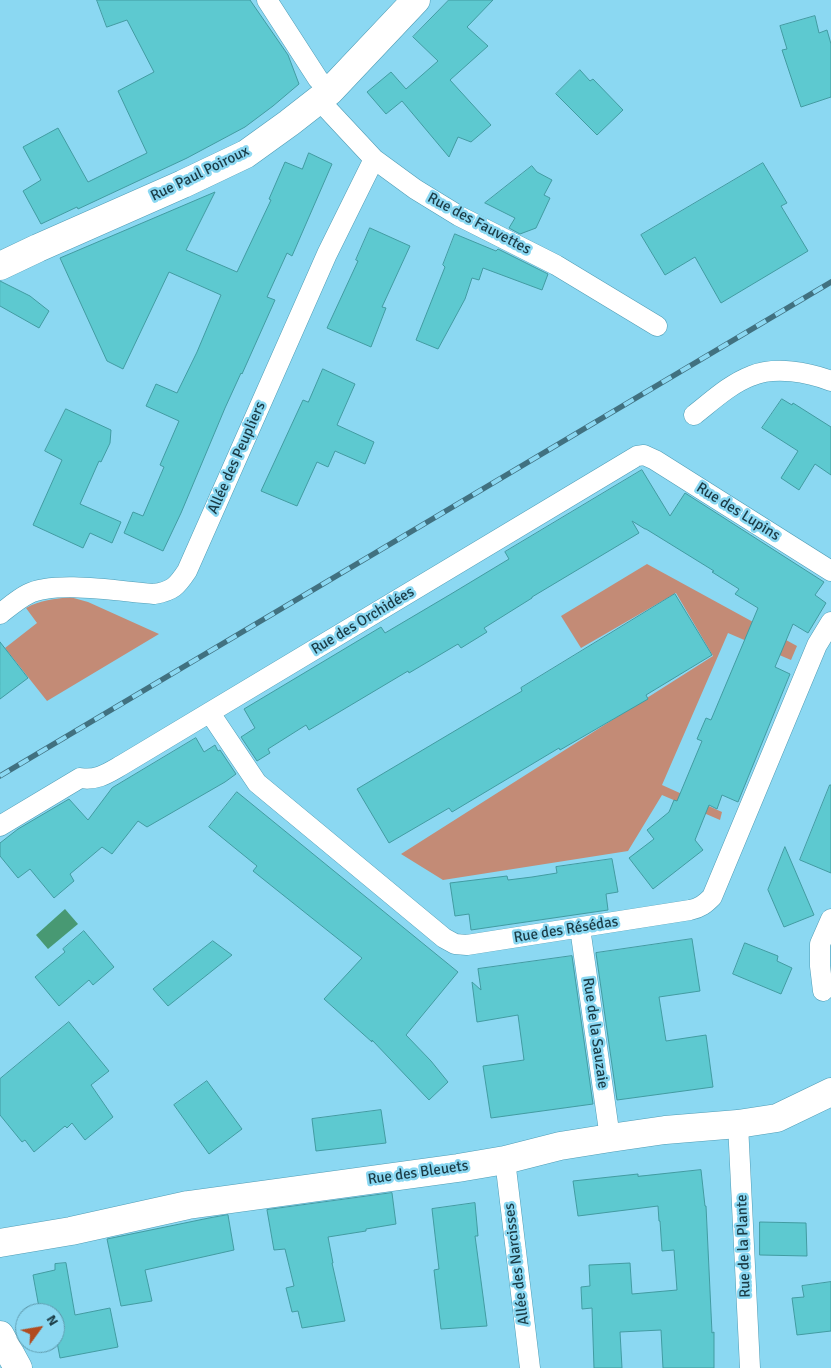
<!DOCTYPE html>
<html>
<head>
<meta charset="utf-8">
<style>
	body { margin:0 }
	#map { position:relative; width:831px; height:1368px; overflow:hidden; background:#8bd8f2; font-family:Signika,sans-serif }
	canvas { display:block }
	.north { position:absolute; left:15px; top:1303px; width:50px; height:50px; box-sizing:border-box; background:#8bd8f2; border:1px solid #5e9aad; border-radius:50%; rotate:58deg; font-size:14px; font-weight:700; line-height:20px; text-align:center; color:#1b3c46 }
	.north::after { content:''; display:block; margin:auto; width:18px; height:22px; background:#b14c20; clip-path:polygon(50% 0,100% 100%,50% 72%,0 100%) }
</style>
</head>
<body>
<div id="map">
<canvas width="831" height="1368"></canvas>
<div class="north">N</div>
</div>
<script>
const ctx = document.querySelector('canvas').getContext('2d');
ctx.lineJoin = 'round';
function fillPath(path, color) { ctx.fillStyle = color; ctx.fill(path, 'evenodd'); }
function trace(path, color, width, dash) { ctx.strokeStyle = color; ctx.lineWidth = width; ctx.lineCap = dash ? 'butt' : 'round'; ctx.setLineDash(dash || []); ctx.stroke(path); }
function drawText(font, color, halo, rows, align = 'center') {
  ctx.font = font + ' Signika,sans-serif'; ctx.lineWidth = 5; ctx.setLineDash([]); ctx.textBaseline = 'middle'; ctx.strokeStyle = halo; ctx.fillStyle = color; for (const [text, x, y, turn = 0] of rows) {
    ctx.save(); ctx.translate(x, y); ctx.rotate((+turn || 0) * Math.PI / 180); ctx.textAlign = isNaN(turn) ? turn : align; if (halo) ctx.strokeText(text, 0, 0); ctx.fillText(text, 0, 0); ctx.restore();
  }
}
const green = new Path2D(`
	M647,564L797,646L791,660L728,633L662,785L722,812L720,820L662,795L628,851L443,880L401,854L713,656L676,593L581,648L561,616Z
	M70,597L88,602L159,634L47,701L5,648L37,623L26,608C40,600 55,599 70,597Z`);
const water = new Path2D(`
	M65,909L78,924L48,949L36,935Z`);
const building = new Path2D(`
	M97,0H250L288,55L299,84L273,106L245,127L187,158L78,209L77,207L41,224L23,191L41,180L23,147L58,128L88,182L147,153L118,91L154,72L127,20L107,27Z
	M449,0H493L467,27L488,46L450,80L491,125L471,142L458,137L449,157L402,101L386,114L367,92L391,72L406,89L438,61L413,37Z
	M815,16L819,33L827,30L831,44V97L801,107L782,50L787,49L780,26Z
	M580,70L590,81L593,79L623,110L597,135L556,94Z
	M309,153L332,164L292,256L287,253L267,297L275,300L242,374L241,373L225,408L181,513L163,551L124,533L133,512L143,516L164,467L160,465L179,421L146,406L156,384L177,393L197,352L221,295L169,272L123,369L107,361L60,258L215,192L186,250L237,272L271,200L269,199L285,162L302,169Z
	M763,163L787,203L781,206L808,251L721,303L695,257L665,275L641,235Z
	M532,166L537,172L552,180L544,195L550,198L536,228L520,234L509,228L515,218L485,203Z
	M370,228L410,246L382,307L386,308L371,347L327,328L358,261L356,260Z
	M455,234L496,251L498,249L548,274L542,290L483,268L479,280L472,278L465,299L438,349L416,340L445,267L443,265Z
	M0,281L30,296L49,311L39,328L0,306Z
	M323,369L355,384L337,425L374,442L365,464L335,451L328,467L317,462L297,506L261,491L303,400L308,402Z
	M782,399L792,405L793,403L831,427V475L815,464L799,490L781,478L798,451L762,428Z
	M66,409L111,430L110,443L101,462L99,461L80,504L121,522L112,543L90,533L83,548L33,525L62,460L45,451Z
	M642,470L670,516L685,493L824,582L815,595L826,603L808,633L793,624L775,667L790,674L738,802L722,795L717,809L709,805L695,840L703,850L653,889L629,858L654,839L647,830L669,812L674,800L677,801L702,741L697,739L706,718L711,720L758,608L735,594L739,589L712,572L714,571L646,529H645L632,521L639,533L532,597V598L484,628L487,632L461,648L458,644L409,673L408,671L309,730L306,725L268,749L270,753L257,761L241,737L255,728L244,709L381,627L385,633L451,594L509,559L505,552Z
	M675,594L712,655L646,695L648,699L560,750L559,748L452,812L449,808L389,843L357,789L522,691L521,688Z
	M0,642L28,678L0,699Z
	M196,738L204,752L215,745L218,751L220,750L236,774L225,782L147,827L138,821L112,854L102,847L70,874L74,881L54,898L30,869L18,878L0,856V843L18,829L69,799L88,820L112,788Z
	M830,785H831V873L800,860Z
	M237,792L458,972L406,1035L431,1061L448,1082L429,1100L372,1040V1042L324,999L362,958L253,871L257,866L209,827Z
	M785,847L814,915L784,927L768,890Z
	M612,859L618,892L606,894L608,910L471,930L469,914L455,916L450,883L507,876L508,880L532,877L557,873L556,867Z
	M84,931L114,967L93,985L89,980L59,1006L35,977L65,952L63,949Z
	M692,939L700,991L659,997L666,1041L706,1035L713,1087L617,1100L596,953Z
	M213,941L232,955L168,1006L153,989L201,950Z
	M745,943L778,956L777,961L792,968L781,994L733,974Z
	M572,956L593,1104L491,1118L483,1066L524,1060L518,1015L477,1022L472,982L481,990L478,969Z
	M69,1022L109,1071L91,1085L113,1117L85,1140L72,1123L67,1128L65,1126L34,1152L25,1140L22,1142L0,1115V1079Z
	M207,1081L242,1129L209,1154L174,1105Z
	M381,1110L386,1143L316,1151L312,1119Z
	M701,1170L705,1206H706L712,1333L714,1332V1368H663L661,1330L620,1332L622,1368H594L592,1308L582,1309L581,1287L590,1286L589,1265L630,1263L632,1294L677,1290L674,1250L662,1251L660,1221H659L658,1206L578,1216L573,1181L638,1174V1176Z
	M392,1193L396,1224L366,1229V1231L328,1237L333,1263H332L345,1321L302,1328L298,1311L292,1312L286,1288L294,1286L285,1249L274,1250L267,1210Z
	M475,1203L478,1236H475L487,1326L441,1329L434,1270L439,1269L432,1209Z
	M228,1215L234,1250L145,1270L152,1301L121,1306L107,1239L209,1218Z
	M760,1222L806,1223L807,1256L760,1255Z
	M66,1263L75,1315L110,1308L118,1347L60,1358L55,1331V1313H40L33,1275L55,1270V1264Z
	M831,1282V1331L797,1335L792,1298L804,1297L802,1286Z`);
const street = new Path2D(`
	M267,0L318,79L330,91
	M319,100L374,159L415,189L459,216L556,265L657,326
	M694,415C712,401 730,384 751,376C775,366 808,372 831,381
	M0,614C9,607 18,599 28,594C55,580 123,592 154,594C173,591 177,586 187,571L327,254L374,159
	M210,713L257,783L444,938L455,944L467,945L690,910C700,908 705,904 712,897L817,645L831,622
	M0,826L80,778C97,781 108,773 122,765L637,456L644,455L655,460L831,571
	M580,928L610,1138
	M823,991L820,966V944L831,919
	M738,1124L750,1368
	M505,1160L530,1368`);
const secondary = new Path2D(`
	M0,266L38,248L183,184L246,154L289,123L330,91L416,0
	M0,1243L71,1231L188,1205L458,1168L505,1160L560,1146L610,1138L665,1130L738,1124L777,1118L831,1092
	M0,1335L18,1368`);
const rail = new Path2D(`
	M0,776L831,282`);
const streetNames = [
	["Rue Paul Poiroux",200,174,-26],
	["Rue des Fauvettes",479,224,28],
	["Allée des Peupliers",237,458,-66],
	["Rue des Lupins",738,512,32],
	["Rue des Orchidées",363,621,-31],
	["Rue des Résédas",566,930,-9],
	["Rue de la Sauzaie",595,1033,82],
	["Rue des Bleuets",418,1173,-8],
	["Rue de la Plante",744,1246,-92],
	["Allée des Narcisses",517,1264,-97]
];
fillPath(green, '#c38b76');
fillPath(water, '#489973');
fillPath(building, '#5dc9d0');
trace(building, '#429ba1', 1);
trace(street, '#4f9cb5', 21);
trace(secondary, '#4f9cb5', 29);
trace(street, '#fff', 20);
trace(secondary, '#fff', 28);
trace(rail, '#417180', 5.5);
trace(rail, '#8bd8f2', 4, [11]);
drawText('15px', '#1b3c46', '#8bd8f2', streetNames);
</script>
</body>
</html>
